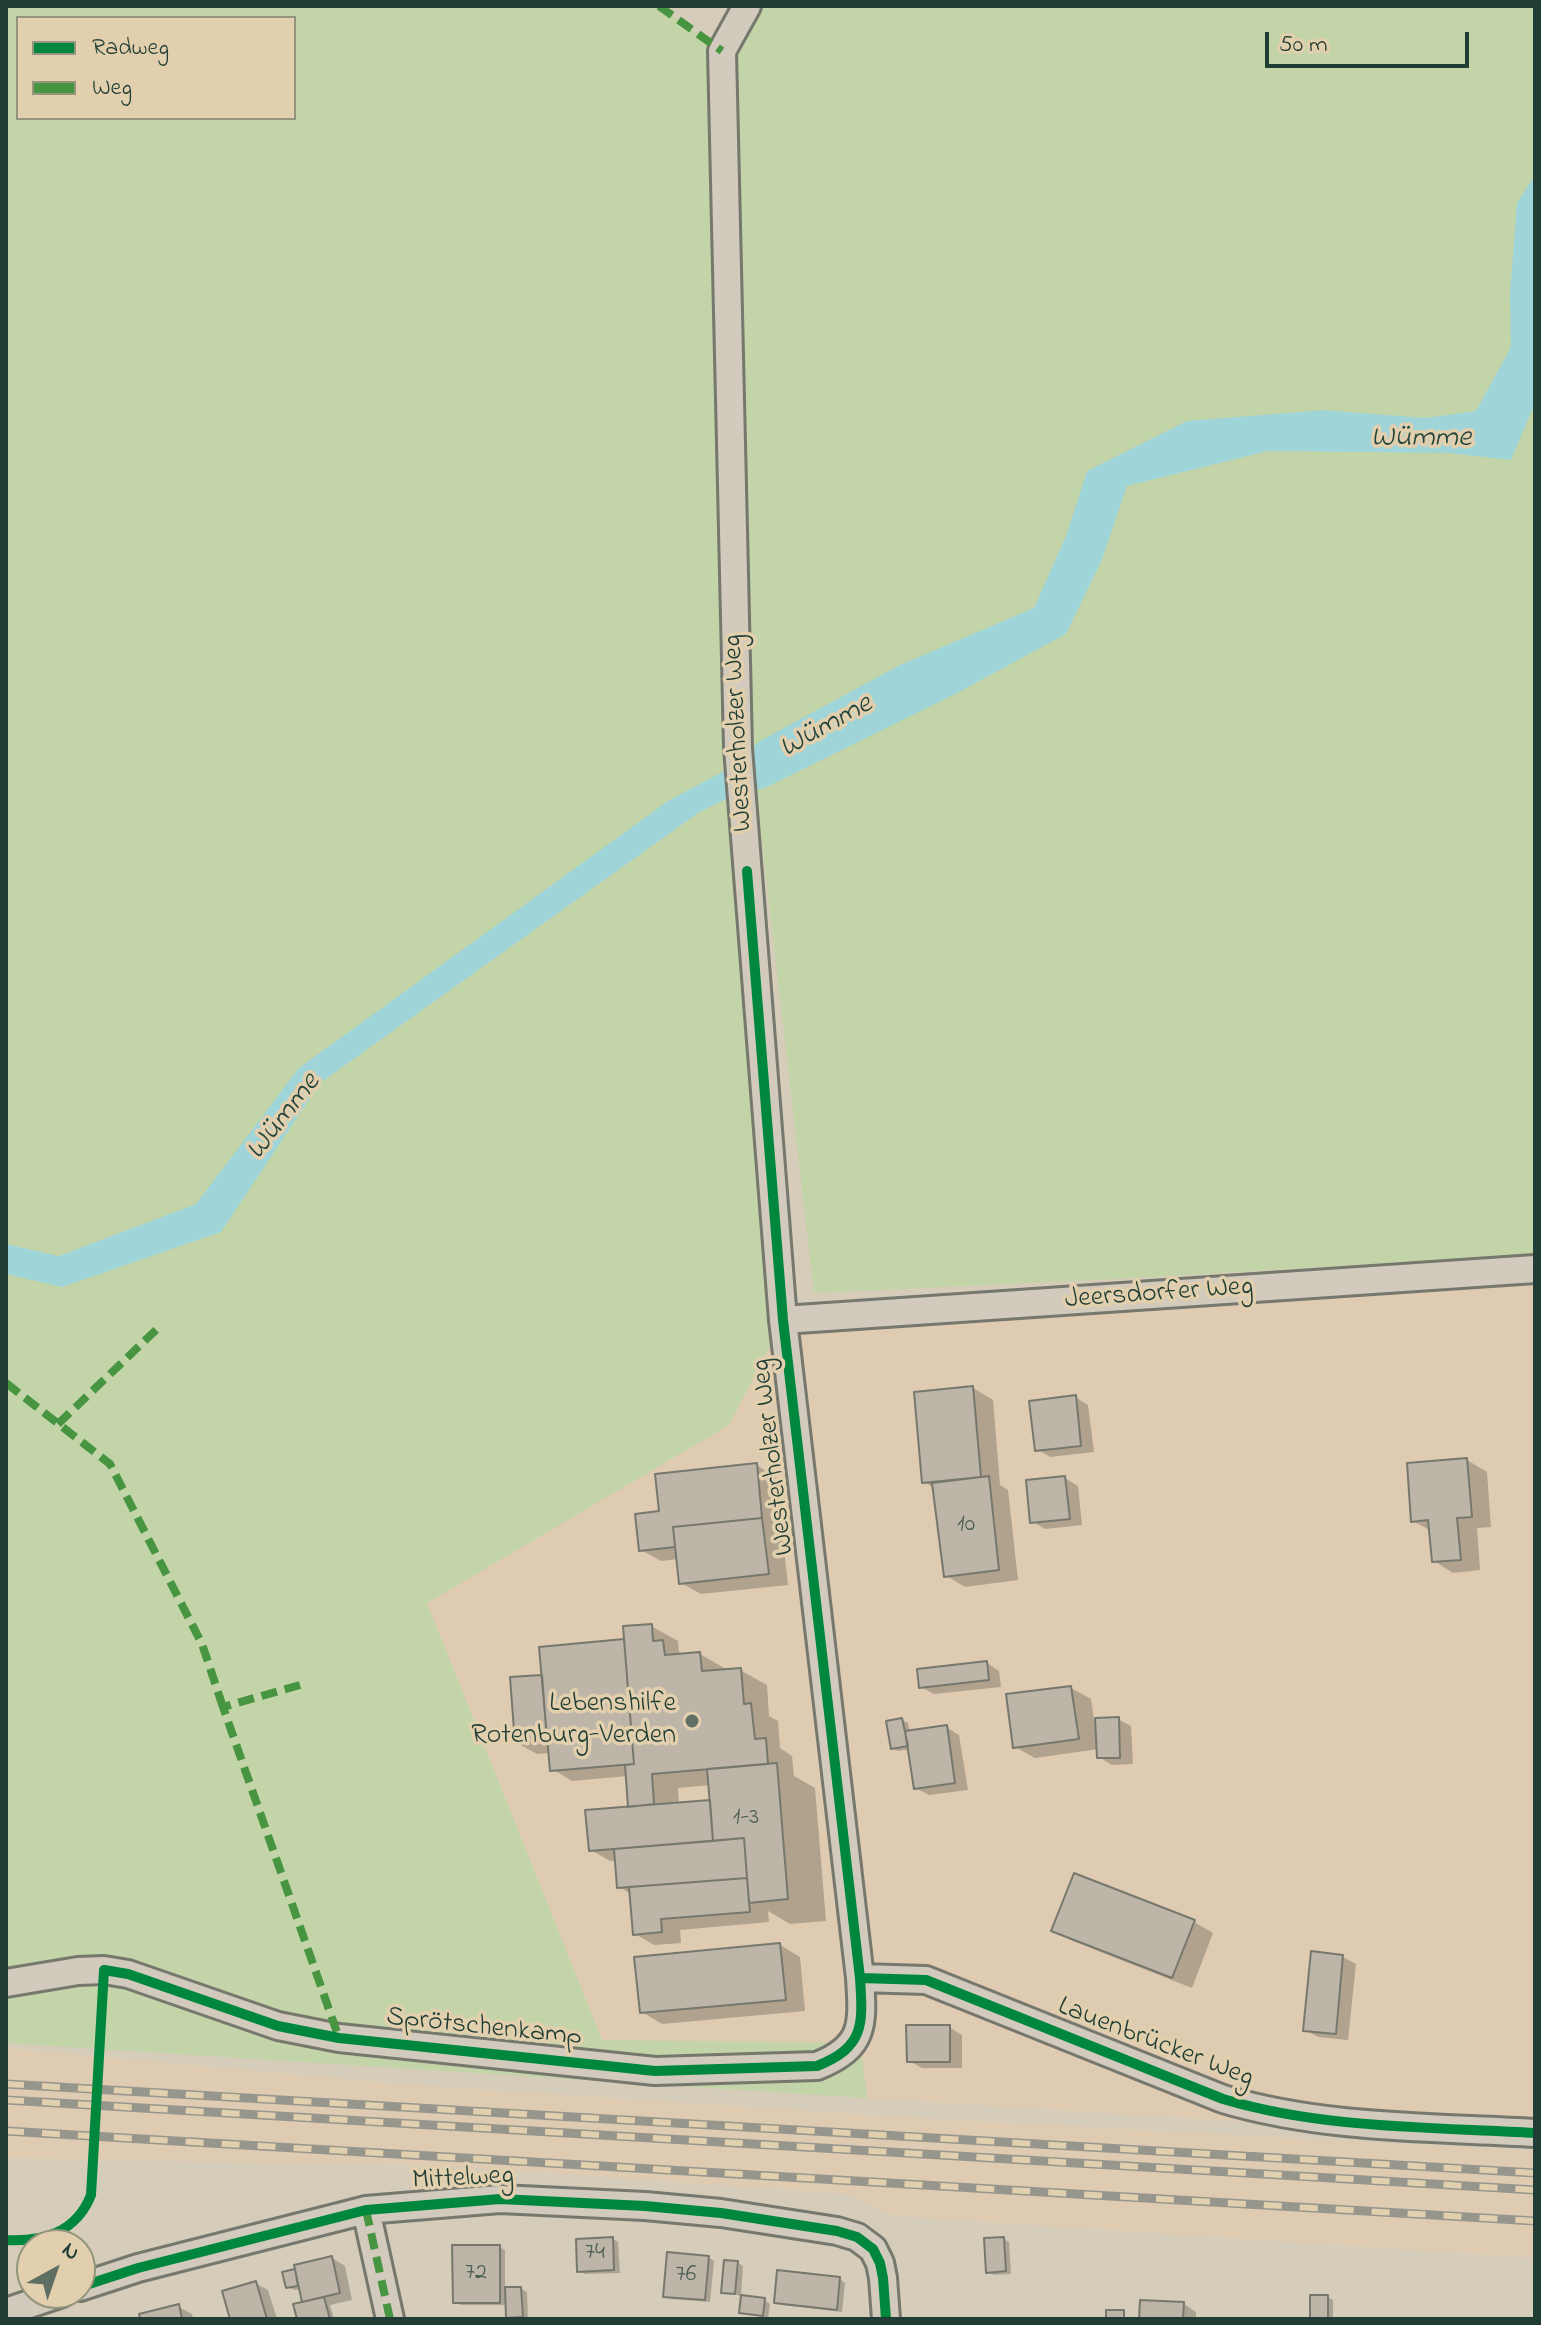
<!DOCTYPE html>
<html>
<head>
<meta charset="utf-8">
<style>
	body { margin:0 }
	#map { position:relative; width:1541px; height:2325px; overflow:hidden; background:#d5ccb9; font-family:"Indie Flower",sans-serif }
	canvas { display:block }
	.frame { position:absolute; inset:0; border:8px solid #1f3d34; pointer-events:none }
	.legend { position:absolute; left:16px; top:16px; width:280px; height:104px; box-sizing:border-box; background:#e1cfad; border:2px solid #93957d; margin:0; padding:10px 14px; list-style:none; font-size:24px; color:#1f3d34 }
	.legend li { display:flex; align-items:center; gap:16px; height:40px }
	.legend b { width:40px; border:2px solid #93957d }
	.north { position:absolute; left:16px; top:2229px; width:80px; height:80px; box-sizing:border-box; background:#e1cfad; border:2px solid #93957d; border-radius:50%; rotate:40deg; font-size:22px; font-weight:700; line-height:32px; text-align:center; color:#1f3d34 }
	.north::after { content:''; display:block; margin:auto; width:28px; height:36px; background:#5f6f63; clip-path:polygon(50% 0,100% 100%,50% 72%,0 100%) }
	.scale { position:absolute; left:1265px; top:32px; width:204px; height:36px; box-sizing:border-box; border:4px solid #1f3d34; border-top:0; padding-left:10px; font-size:24px; line-height:28px; white-space:nowrap; color:#1f3d34; -webkit-text-stroke:6px #e1cfad; paint-order:stroke }
</style>
</head>
<body>
<div id="map">
<canvas width="1541" height="2325"></canvas>
<div class="frame"></div>
<ul class="legend">
<li><b style="height:10px;background:#00873e"></b>Radweg</li>
<li><b style="height:10px;background:#479441"></b>Weg</li>
</ul>
<div class="north">N</div>
<div class="scale">50 m</div>
</div>
<script>
const ctx = document.querySelector('canvas').getContext('2d');
ctx.lineJoin = 'round';
function fillPath(path, color) { ctx.fillStyle = color; ctx.fill(path, 'evenodd'); }
function trace(path, color, width, dash) { ctx.strokeStyle = color; ctx.lineWidth = width; ctx.lineCap = dash ? 'butt' : 'round'; ctx.setLineDash(dash || []); ctx.stroke(path); }
function drawText(font, color, halo, rows, align = 'center') {
  ctx.font = font + ' "Indie Flower",sans-serif'; ctx.lineWidth = 7; ctx.setLineDash([]); ctx.textBaseline = 'middle'; ctx.strokeStyle = halo; ctx.fillStyle = color; for (const [text, x, y, turn = 0] of rows) {
    ctx.save(); ctx.translate(x, y); ctx.rotate((+turn || 0) * Math.PI / 180); ctx.textAlign = isNaN(turn) ? turn : align; if (halo) ctx.strokeText(text, 0, 0); ctx.fillText(text, 0, 0); ctx.restore();
  }
}
const built = new Path2D(`
	M1535,1273V2140L867,2098L860,2043L602,2040L427,1603L729,1425L783,1320Z
	M6,2048L413,2085L921,2118L1535,2151V2258L895,2216L847,2194L448,2166L6,2158Z`);
const green = new Path2D(`
	M6,6H659L711,43V51L716,55L726,770L720,774L722,801L730,797L774,1339L729,1425L427,1603L602,2040L860,2043L867,2098L6,2043ZM18,18H294V118H18Z
	M756,6H1535V1254L1155,1277L814,1293L750,738L729,53Z`);
const water = new Path2D(`
	M1535,175V403L1511,460L1449,453L1268,451L1127,486L1101,562L1066,634L959,692L767,787L730,797L698,813L320,1083L221,1232L62,1287L6,1274V1244L59,1256L196,1204L299,1068L668,801L726,770L760,741L900,665L1034,608L1066,536L1087,471L1187,421L1324,410L1425,418L1476,411L1511,347L1510,294L1517,203Z`);
const shadow = new Path2D(`
	M973,1388L993,1400L1000,1485L1008,1490L1018,1580L965,1587L945,1575L934,1488L924,1482Z
	M1075,1397L1088,1405L1094,1452L1050,1457L1037,1449Z
	M1467,1460L1487,1472L1491,1527L1477,1528L1480,1570L1453,1573L1434,1561L1431,1531L1413,1521Z
	M756,1465L776,1477L788,1585L701,1594L681,1583L679,1559L661,1561L641,1550L661,1513Z
	M1065,1478L1078,1486L1082,1525L1045,1529L1032,1521Z
	M651,1626L678,1641L679,1652L685,1655L700,1654L726,1669L740,1670L767,1685L769,1716L778,1721L780,1748L792,1756L794,1776L815,1788L826,1921L790,1924L768,1911L769,1922L680,1930L681,1943L654,1945L635,1934L631,1894L619,1887L617,1861H610L591,1850L630,1808L628,1776L572,1781L552,1769L550,1753L537,1754L517,1743L544,1677L541,1648L626,1641ZM710,1785L712,1804L679,1805L678,1788Z
	M987,1663L999,1671L1001,1687L934,1694L921,1687Z
	M1071,1688L1091,1699L1094,1720L1118,1719L1131,1726L1133,1764L1112,1765L1099,1757V1749L1035,1758L1015,1747Z
	M902,1720L908,1723L910,1733L946,1727L959,1735L968,1790L929,1795L916,1788L910,1749L898,1751L892,1748Z
	M1194,1922L1213,1933L1192,1988L1073,1941L1053,1930Z
	M780,1945L800,1957L805,2011L662,2024L642,2012Z
	M1343,1957L1356,1964L1348,2040L1318,2037L1305,2030Z
	M949,2027L962,2035V2068H922L909,2061Z
	M613,2239L618,2242L620,2273L585,2274L579,2270Z
	M1003,2239L1009,2242L1011,2274L994,2275L988,2272Z
	M499,2247L505,2250V2289H521L527,2292L528,2319L508,2316V2305H461L455,2302Z
	M332,2258L345,2266L352,2300L330,2305L334,2319L322,2313L325,2319H299L305,2303L301,2289L294,2290L288,2287L285,2274Z
	M709,2258L714,2261L710,2302L671,2299L665,2296Z
	M738,2263L743,2266L741,2296L723,2292Z
	M840,2279L845,2283L842,2312L782,2305L776,2302Z
	M255,2283L268,2290L277,2319H232Z
	M1327,2297L1333,2300V2319H1312Z
	M764,2300L770,2304L768,2318L741,2312Z
	M1184,2304L1196,2312V2319H1141Z
	M179,2307L192,2314L193,2319H142Z`);
const building = new Path2D(`
	M973,1386L981,1477L922,1483L914,1392Z
	M1076,1395L1081,1446L1035,1451L1029,1401Z
	M1467,1458L1472,1517L1457,1518L1461,1560L1432,1562L1428,1520L1411,1522L1407,1463Z
	M757,1463L762,1518L673,1527L675,1547L639,1551L635,1514L659,1511L655,1474Z
	M989,1476L999,1570L944,1577L932,1483Z
	M1065,1476L1070,1519L1030,1523L1026,1480Z
	M762,1518L769,1574L679,1584L673,1527Z
	M652,1624L653,1641L663,1640L665,1655L700,1652L702,1671L741,1668L744,1704L751,1703L755,1739L766,1738L768,1764L652,1774L654,1804L628,1807L625,1765L634,1764L623,1626Z
	M624,1639L634,1764L550,1771L539,1647Z
	M987,1661L989,1680L919,1688L917,1669Z
	M542,1675L547,1741L515,1744L510,1677Z
	M1071,1686L1079,1739L1013,1748L1006,1694Z
	M1119,1717L1120,1758H1097L1095,1718Z
	M902,1718L908,1746L891,1749L886,1721Z
	M947,1725L955,1783L914,1789L905,1731Z
	M777,1763L788,1899L749,1903L744,1838L713,1841L707,1769Z
	M710,1800L713,1841L589,1851L585,1810Z
	M744,1838L747,1878L617,1888L614,1849Z
	M1074,1873L1195,1920L1172,1978L1051,1931Z
	M747,1878L750,1912L661,1919L662,1932L633,1935L629,1887Z
	M780,1943L786,2000L640,2013L634,1957Z
	M1311,1951L1343,1955L1336,2034L1303,2031Z
	M906,2025H950V2062H907Z
	M613,2237L614,2270L577,2272L576,2239Z
	M1004,2237L1006,2271L986,2273L984,2238Z
	M452,2245H500V2303H453Z
	M667,2252L709,2256L705,2300L663,2297Z
	M332,2256L340,2293L302,2302L294,2265Z
	M724,2260L738,2261L735,2294L721,2293Z
	M295,2269L298,2286L286,2288L282,2272Z
	M777,2270L840,2277L837,2310L774,2303Z
	M256,2281L267,2319H230L222,2291Z
	M505,2287H521L523,2317L506,2318Z
	M741,2295L765,2298L763,2316L739,2313Z
	M1310,2295H1328V2319H1310Z
	M324,2297L330,2319H297L293,2304Z
	M1140,2300L1184,2302L1183,2319H1139Z
	M179,2304L182,2319H140L139,2314Z
	M1106,2310H1124V2319H1106Z`);
const minor = new Path2D(`
	M783,1320L1535,1269
	M860,1978L926,1980L1223,2099C1323,2129 1432,2127 1535,2133
	M6,1983L78,1971L104,1970L128,1974L278,2026L339,2038L655,2071L817,2066C865,2047 863,2024 860,1978L783,1320L738,748L722,51L747,6
	M366,2210L390,2319
	M80,2287L138,2268L366,2210L500,2199L645,2206L721,2213L837,2231L857,2237L873,2249L880,2263L883,2278L886,2319
	M6,2312L62,2293`);
const rail = new Path2D(`
	M6,2084L1535,2173
	M6,2100L1535,2190
	M6,2131L1535,2221`);
const quiet = new Path2D(`
	M659,6L722,51
	M6,1383L110,1464L202,1644L223,1707
	M58,1424L158,1328
	M300,1685L223,1707L339,2038
	M366,2210L390,2319`);
const cycleway = new Path2D(`
	M860,1978L926,1980L1223,2099C1323,2129 1432,2127 1535,2133
	M6,2240C43,2242 76,2233 91,2195L104,1970L128,1974L278,2026L339,2038L655,2071L817,2066C865,2047 863,2024 860,1978L783,1320L747,871
	M80,2287L138,2268L366,2210L500,2199L645,2206L721,2213L837,2231L857,2237L873,2249L880,2263L883,2278L886,2319`);
const markers = [
	[692,1721,8,"#5f6f63"]
];
const numberNames = [
	["10",966,1526],
	["1-3",746,1819],
	["74",595,2254],
	["72",476,2274],
	["76",686,2276]
];
const streetNames = [
	["Westerholzer Weg",740,733,-93],
	["Jeersdorfer Weg",1159,1295,-4],
	["Westerholzer Weg",775,1457,-97],
	["Sprötschenkamp",484,2029,6],
	["Lauenbrücker Weg",1155,2044,21],
	["Mittelweg",463,2180,-3]
];
const poiNames = [
	["Lebenshilfe",676,1705],
	["Rotenburg-Verden",676,1737]
];
const waterNames = [
	["Wümme",1421,440],
	["Wümme",827,728,-29],
	["Wümme",285,1118,-52]
];
fillPath(built, '#decbb1');
fillPath(green, '#c3d5a8');
fillPath(water, '#9fd4d8');
fillPath(shadow, '#0003');
fillPath(building, '#bdb5a8');
trace(building, '#76786e', 2);
trace(minor, '#76786e', 32);
trace(minor, '#d1cabd', 26);
trace(rail, '#97968d', 9);
trace(rail, '#e1cfad', 6, [18]);
trace(quiet, '#479441', 8, [16, 8]);
trace(cycleway, '#00873e', 10);
for (const [x, y, r, color] of markers) { const dot = new Path2D(); dot.arc(x, y, r, 0, 2 * Math.PI); ctx.fillStyle = color; ctx.fill(dot); trace(dot, '#e1cfad', 3); }
drawText('24px', '#4d6056', null, numberNames);
drawText('28px', '#1f3d34', '#e1cfad', streetNames);
drawText('28px', '#1f3d34', '#e1cfad', poiNames, 'right');
drawText('italic 30px', '#24453d', '#e1cfad', waterNames);
</script>
</body>
</html>
